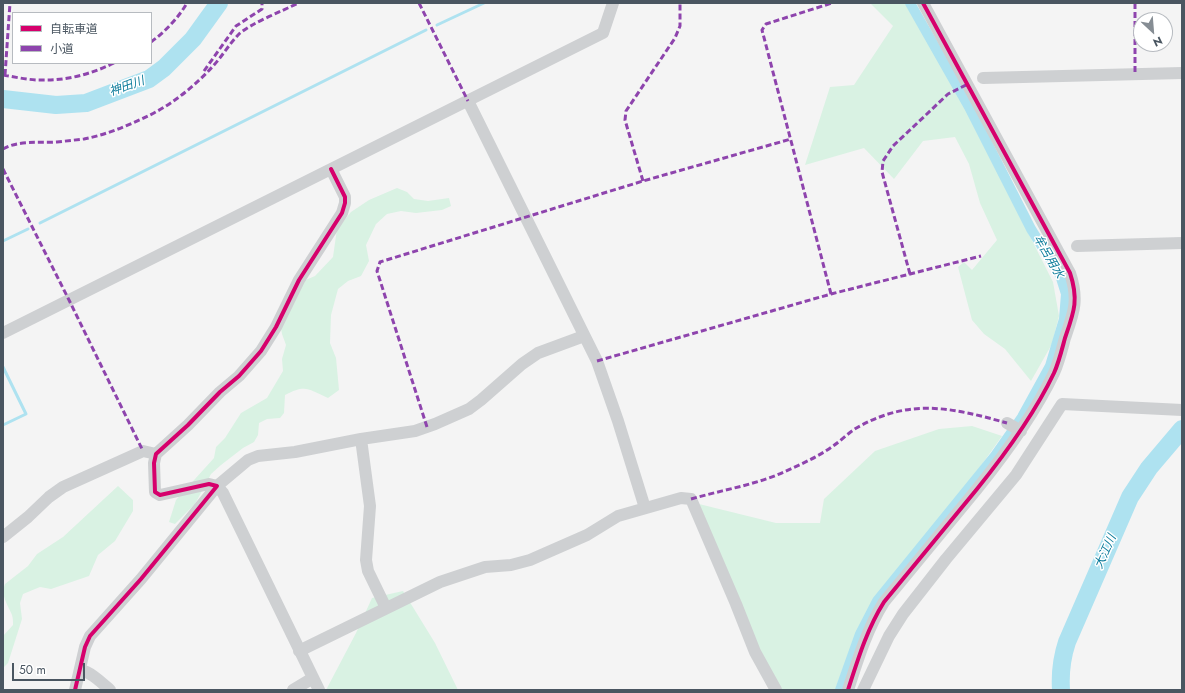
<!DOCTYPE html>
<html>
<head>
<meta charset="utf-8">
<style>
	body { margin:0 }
	#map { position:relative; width:1185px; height:693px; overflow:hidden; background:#f4f4f4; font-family:Jost,"Noto Sans JP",sans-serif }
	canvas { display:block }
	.frame { position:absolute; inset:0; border:4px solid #4a5661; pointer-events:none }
	.legend { position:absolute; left:12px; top:12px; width:140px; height:52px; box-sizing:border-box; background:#fff; border:1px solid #b7bbc0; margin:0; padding:5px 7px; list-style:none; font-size:12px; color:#4a5661 }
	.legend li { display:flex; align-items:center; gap:8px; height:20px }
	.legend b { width:20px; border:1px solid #b7bbc0 }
	.north { position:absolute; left:1133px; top:12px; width:40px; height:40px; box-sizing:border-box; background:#fff; border:1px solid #b7bbc0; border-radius:50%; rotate:154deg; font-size:11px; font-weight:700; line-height:16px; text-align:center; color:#4a5661 }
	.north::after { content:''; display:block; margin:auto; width:14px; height:18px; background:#868d94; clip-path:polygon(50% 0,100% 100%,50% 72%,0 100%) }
	.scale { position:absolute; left:12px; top:663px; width:73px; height:18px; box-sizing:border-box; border:2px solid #4a5661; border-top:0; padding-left:5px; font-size:12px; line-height:14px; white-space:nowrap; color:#4a5661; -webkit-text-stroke:3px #fff; paint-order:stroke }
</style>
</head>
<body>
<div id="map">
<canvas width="1185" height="693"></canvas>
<div class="frame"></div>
<ul class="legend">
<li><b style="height:5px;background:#d6006c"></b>自転車道</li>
<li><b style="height:5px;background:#8e44ad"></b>小道</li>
</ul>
<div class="north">N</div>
<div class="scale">50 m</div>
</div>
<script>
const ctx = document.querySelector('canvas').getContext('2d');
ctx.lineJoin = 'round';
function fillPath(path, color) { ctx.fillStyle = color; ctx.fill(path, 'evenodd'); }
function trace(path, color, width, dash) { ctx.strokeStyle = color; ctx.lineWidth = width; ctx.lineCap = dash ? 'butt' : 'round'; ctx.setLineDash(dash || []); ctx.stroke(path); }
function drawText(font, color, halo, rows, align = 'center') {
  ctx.font = font + ' Jost,"Noto Sans JP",sans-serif'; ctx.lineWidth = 3; ctx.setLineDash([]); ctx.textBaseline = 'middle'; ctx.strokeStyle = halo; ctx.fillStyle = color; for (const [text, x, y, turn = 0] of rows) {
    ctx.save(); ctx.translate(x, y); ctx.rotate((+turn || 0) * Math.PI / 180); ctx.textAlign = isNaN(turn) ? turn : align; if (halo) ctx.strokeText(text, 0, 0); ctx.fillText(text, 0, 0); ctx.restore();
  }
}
const green = new Path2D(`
	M870,3H905L958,94L1053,282L1059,316L1052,344L1031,381L1005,349L984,334L972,320L958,267L964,262L972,270L997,240L980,203L969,164L955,137L923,141L894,179L864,148L805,165L830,87L854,85L893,26Z
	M397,188L407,192L414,199L428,201L449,198L451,206L442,210L416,213L401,211L387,214L376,224L366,245L369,261L361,276L348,281L338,289L331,315L330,343L336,358L339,390L328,398C308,389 306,384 285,395L284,413L280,418L267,419L259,423L258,435L254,442L243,448L221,465L211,474L195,504L175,524L169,522L176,500L214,458L216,447L225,438L241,413L267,398L283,371L282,359L286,345L282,334L280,323L301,282L315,276L333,257L337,229L351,212L369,200Z
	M972,426L1002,436L951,508L912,554L875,606L849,652L835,690H780L759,649L699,504L776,523H820L824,499L875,451L939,429Z
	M118,486L133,500V511L115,541L98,555L89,576L51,589L40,587L23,594L20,603L22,619L8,663L3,668V636L13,625C13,622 13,618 12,615C8,605 0,595 5,584L28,566L37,554L63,537Z
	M403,591L435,643L458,690H326L356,633L372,598Z`);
const stream = new Path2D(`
	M437,25L484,3
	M40,223L426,30
	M3,241L28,229
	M3,367L26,414L3,425`);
const canal = new Path2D(`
	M840,690L860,634L877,601L994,457L1022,417L1050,366L1064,319L1066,294L1060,275L1031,229L969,107L910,3`);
const river = new Path2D(`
	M3,99L56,105L86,103L149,79L164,68L193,39L219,3
	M1061,690C1060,674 1062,657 1067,642L1130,497L1149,468L1182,429`);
const minor = new Path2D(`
	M983,78L1182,73
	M468,101L597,361L618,421L645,508
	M1077,246L1182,243
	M3,333L603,33L613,3
	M1007,423L1021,431
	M361,439L370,506L366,560L368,571L386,608
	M3,537L28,517L49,497L63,487L143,451L156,454
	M299,651L440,582L485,567L511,565L530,560L587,535L618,516L681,498L691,499L736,604L755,652L776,690
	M80,670C91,672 101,682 110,690
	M75,690L85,647L90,636L141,579L217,486L209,484L160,495L155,492L154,463L156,454L188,425L220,392L239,376L261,351L276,327L299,280L342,213L345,203V197L331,169
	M293,690L313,678
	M319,690L223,493L217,486L248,460L258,456L295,452L361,439L415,431L435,424L469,409L481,400L522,364L538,353L584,336
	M848,690C858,659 867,629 884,602C915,564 946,527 977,489C1006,453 1034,415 1054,373C1059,362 1062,349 1065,338C1074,312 1079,300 1070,273L923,3
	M863,690L889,636L903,614L946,559L1016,475L1062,404L1182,410`);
const quiet = new Path2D(`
	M419,3L468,101
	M1135,3V73
	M151,42C165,32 179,17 187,3
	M204,71L236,26L262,9V3
	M3,75C15,77 28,80 40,80C66,81 91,74 114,63
	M5,75L10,3
	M3,149C19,140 38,143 57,142C66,141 75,140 84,139C106,135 129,125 150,115C174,103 196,85 214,65C223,55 230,43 239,34C251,23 283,11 298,3
	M3,169L69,300L143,451
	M643,181L625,120L626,111L675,38L680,26V3
	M910,274L882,172L883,161L893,146L948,94L968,84
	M831,294L762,30L766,24L832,3
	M597,361L831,294L981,256
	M427,427L377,271L380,262L643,181L791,139
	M691,499C722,490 755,485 784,472C801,464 818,457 833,446C842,440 850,431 860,426C912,398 953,408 1007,423`);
const cycleway = new Path2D(`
	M75,690L85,647L90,636L141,579L217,486L209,484L160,495L155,492L154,463L156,454L188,425L220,392L239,376L261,351L276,327L299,280L342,213L345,203V197L331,169
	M848,690C858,659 867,629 884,602C915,564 946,527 977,489C1006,453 1034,415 1054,373C1059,362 1062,349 1065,338C1074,312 1079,300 1070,273L923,3`);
const waterNames = [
	["神田川",127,87,-20],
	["牟呂用水",1048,257,60],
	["大江川",1106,552,-66]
];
fillPath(green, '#d9f2e3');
trace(stream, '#aee2f0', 3);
trace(canal, '#aee2f0', 10);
trace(river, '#aee2f0', 18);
trace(minor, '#ced0d2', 12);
trace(quiet, '#8e44ad', 3, [6, 3]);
trace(cycleway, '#d6006c', 4);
drawText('italic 12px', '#0c7c9b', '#fff', waterNames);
</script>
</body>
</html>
